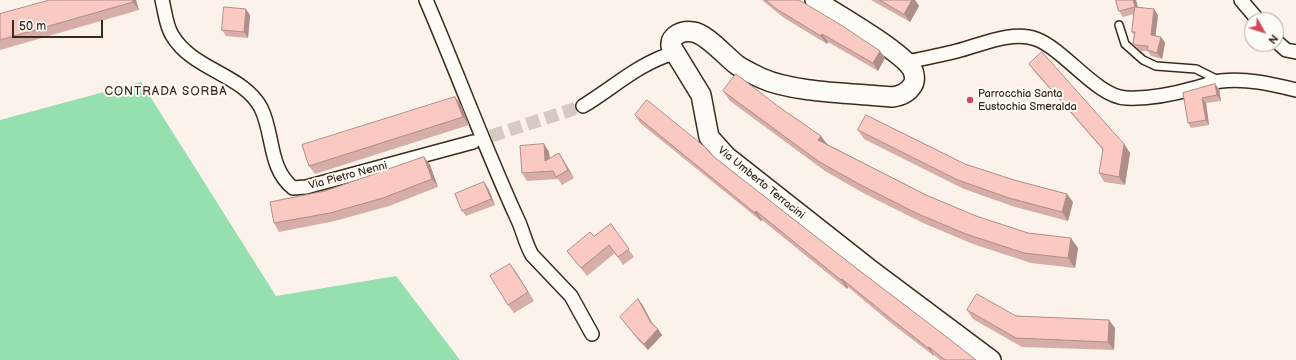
<!DOCTYPE html>
<html>
<head>
<meta charset="utf-8">
<style>
	body { margin:0 }
	#map { position:relative; width:1296px; height:360px; overflow:hidden; background:#fcf2ec; font-family:"Balsamiq Sans",sans-serif }
	canvas { display:block }
	.north { position:absolute; left:1244px; top:12px; width:40px; height:40px; box-sizing:border-box; background:#fdfcf7; border:1px solid #afa8a0; border-radius:50%; rotate:129deg; font-size:11px; font-weight:700; line-height:16px; text-align:center; color:#3b2a1e }
	.north::after { content:''; display:block; margin:auto; width:14px; height:18px; background:#d1495b; clip-path:polygon(50% 0,100% 100%,50% 72%,0 100%) }
	.scale { position:absolute; left:12px; top:20px; width:91px; height:18px; box-sizing:border-box; border:2px solid #3b2a1e; border-top:0; padding-left:5px; font-size:12px; line-height:14px; white-space:nowrap; color:#3b2a1e; -webkit-text-stroke:3px #fdfcf7; paint-order:stroke }
</style>
</head>
<body>
<div id="map">
<canvas width="1296" height="360"></canvas>
<div class="north">N</div>
<div class="scale">50 m</div>
</div>
<script>
const ctx = document.querySelector('canvas').getContext('2d');
ctx.lineJoin = 'round';
function fillPath(path, color) { ctx.fillStyle = color; ctx.fill(path, 'evenodd'); }
function trace(path, color, width, dash) { ctx.strokeStyle = color; ctx.lineWidth = width; ctx.lineCap = dash ? 'butt' : 'round'; ctx.setLineDash(dash || []); ctx.stroke(path); }
function drawText(font, color, halo, rows, align = 'center') {
  ctx.font = font + ' "Balsamiq Sans",sans-serif'; ctx.lineWidth = 4; ctx.setLineDash([]); ctx.textBaseline = 'middle'; ctx.strokeStyle = halo; ctx.fillStyle = color; for (const [text, x, y, turn = 0] of rows) {
    ctx.save(); ctx.translate(x, y); ctx.rotate((+turn || 0) * Math.PI / 180); ctx.textAlign = isNaN(turn) ? turn : align; if (halo) ctx.strokeText(text, 0, 0); ctx.fillText(text, 0, 0); ctx.restore();
  }
}
const green = new Path2D(`
	M141,82L276,296L396,276L460,360H0V120Z`);
const streetTunnel = new Path2D(`
	M473,142L583,106`);
const lane = new Path2D(`
	M1119,25L1125,44L1143,60L1156,66L1196,69L1218,80`);
const street = new Path2D(`
	M162,0C165,11 166,26 172,35C192,70 243,74 261,108C274,134 268,168 293,188L306,187L473,142
	M426,0C457,72 484,146 517,218C523,230 525,243 532,255L571,296L592,334
	M1241,0L1258,20
	M1276,41L1286,50L1296,52
	M906,62C923,59 940,55 957,51C981,45 1012,30 1036,39C1064,49 1097,97 1126,98C1149,99 1174,94 1195,88C1204,86 1212,82 1221,81C1246,78 1272,84 1296,90
	M583,106C613,88 639,63 674,53`);
const secondary = new Path2D(`
	M815,0C834,13 906,53 913,71C915,76 915,82 912,86C907,94 900,96 892,97C854,93 794,93 761,78C753,74 744,70 737,65C725,56 707,34 693,32C683,30 670,35 671,46L701,95L709,137L727,157L868,268L991,360`);
const wall = new Path2D(`
	M136,0L139,10L0,50V14Z
	M762,0H799L885,58L878,71L828,42L827,44L784,18Z
	M871,0H915L919,6L910,22Z
	M1116,0H1136L1138,7L1158,15L1155,36L1161,37L1165,43L1162,59L1151,56L1148,51H1140L1138,48L1133,43L1134,35L1132,32L1134,14L1123,17L1119,11Z
	M250,15L248,38L226,36L222,30Z
	M1029,64L1124,144L1130,153L1125,185L1104,182L1099,173L1103,150L1035,72Z
	M1215,84L1219,89L1221,101L1206,103L1209,125L1191,128L1188,123L1183,93Z
	M723,91L779,107L821,136L827,144L926,195L976,216L1028,233L1078,248L1075,268L1031,263L973,244L923,223L865,194L825,171L730,101Z
	M455,97L461,105L469,125L315,174L309,166Z
	M635,115L714,157L856,268L976,360H940L934,355V356L891,323L848,287L847,289L762,220L761,221L640,123Z
	M858,130L965,164L1073,202L1068,221L1015,207L964,189L864,139Z
	M544,144L549,152L550,158L559,153L564,161L574,178L562,185L558,179L527,181L522,173Z
	M424,157L430,165L438,187L389,206L335,221L279,232L274,223L325,191Z
	M488,188L495,205L466,216L462,211Z
	M611,224L634,257L623,265L615,253L587,276L567,251L594,236Z
	M516,272L534,301L514,313L508,305Z
	M642,304L653,324L658,329L662,335L648,350L639,341L620,317Z
	M967,310L1115,328L1114,350L1022,347L973,319Z`);
const shadedWall = new Path2D(`
	M133,0H136L139,10L133,2Z
	M912,0H915L919,6L910,22L904,14Z
	M1133,0H1136L1139,13L1135,7Z
	M246,9L250,15L248,38L244,32Z
	M1154,9L1158,15L1155,40L1151,35Z
	M822,34L828,42L827,44L821,36Z
	M1161,37L1165,43L1162,59L1157,53Z
	M880,51L885,58L878,71L873,63Z
	M1215,84L1219,89L1221,101L1217,95Z
	M455,97L461,105L469,125L463,117Z
	M1202,98L1206,103L1209,125L1206,120Z
	M821,136L828,146L818,140Z
	M544,144L549,152L550,168L545,161Z
	M1124,144L1130,153L1125,185L1119,177Z
	M559,153L564,161L574,178L568,170Z
	M424,157L430,165L438,187L432,179Z
	M484,182L488,188L495,205L491,199Z
	M1067,194L1073,202L1068,221L1062,212Z
	M756,211L762,220L761,221L755,213Z
	M1071,238L1078,248L1075,268L1068,258Z
	M510,264L516,272L534,301L528,292Z
	M842,279L848,287L847,289L841,280Z
	M638,299L642,304L655,329L651,323Z
	M1109,320L1115,328L1114,350L1108,342Z
	M658,329L662,335L648,350L644,344Z
	M929,347L934,355V356L928,348Z`);
const building = new Path2D(`
	M50,0H133V2L0,40V14Z
	M766,0H799L841,25L880,51L873,63L822,34L821,36L778,10Z
	M880,0H912L904,14Z
	M1116,0H1133L1135,7L1119,11Z
	M224,7L246,9L244,32L222,30Z
	M1135,7L1154,9L1151,35L1161,37L1157,53L1147,50L1148,46L1136,45L1133,43L1135,32H1132Z
	M1042,52L1124,144L1119,177L1099,173L1103,149L1029,64Z
	M736,74L779,107L821,136L818,140L926,195L976,216L1028,233L1071,238L1068,258L1024,253L966,234L916,213L859,184L818,161L723,91Z
	M1215,84L1217,95L1202,98L1206,120L1188,123L1183,93Z
	M455,97L463,117L309,166L302,145Z
	M647,100L705,147L714,157L856,268L948,338L976,360H945L929,347L928,348L885,314L842,279L841,280L756,211L755,213L635,115Z
	M866,115L965,164L1014,180L1067,194L1062,212L1009,198L958,180L858,130Z
	M544,144L545,161L559,153L568,170L556,177L553,171L522,173L520,146Z
	M424,157L432,179L383,198L330,213L274,223L270,202L325,191Z
	M484,182L491,199L462,211L455,194Z
	M611,224L629,249L618,257L609,245L581,268L567,251L590,232L594,236Z
	M510,264L528,292L508,305L490,276Z
	M977,294L1016,316L1109,320L1108,342L1016,338L967,310Z
	M638,299L651,323L658,329L644,344L635,335L620,317Z`);
const markers = [
	[970,100,4,"#d1495b"]
];
const poiNames = [
	["Parrocchia Santa",978,94],
	["Eustochia Smeralda",978,107]
];
const streetNames = [
	["Via Pietro Nenni",348,176,-15],
	["Via Umberto Terracini",761,183,39]
];
const neighbourhoodNames = [
	["CONTRADA SORBA",166,92]
];
fillPath(green, '#96e0af');
trace(streetTunnel, '#d5cac3', 13, [13, 6]);
trace(lane, '#3b2a1e', 10);
trace(street, '#3b2a1e', 16);
trace(secondary, '#3b2a1e', 22);
trace(lane, '#fdfcf7', 7);
trace(street, '#fdfcf7', 13);
trace(secondary, '#fdfcf7', 19);
fillPath(wall, '#d7aea7');
fillPath(shadedWall, '#af8d88');
fillPath(building, '#facac2');
trace(building, '#af8d88', 1);
for (const [x, y, r, color] of markers) { const dot = new Path2D(); dot.arc(x, y, r, 0, 2 * Math.PI); ctx.fillStyle = color; ctx.fill(dot); trace(dot, '#fdfcf7', 1.5); }
drawText('11px', '#3b2a1e', '#fdfcf7', poiNames, 'left');
drawText('11px', '#3b2a1e', '#fdfcf7', streetNames);
ctx.letterSpacing = '1px';
drawText('12px', '#3b2a1e', '#fdfcf7', neighbourhoodNames);
ctx.letterSpacing = '0px';
</script>
</body>
</html>
